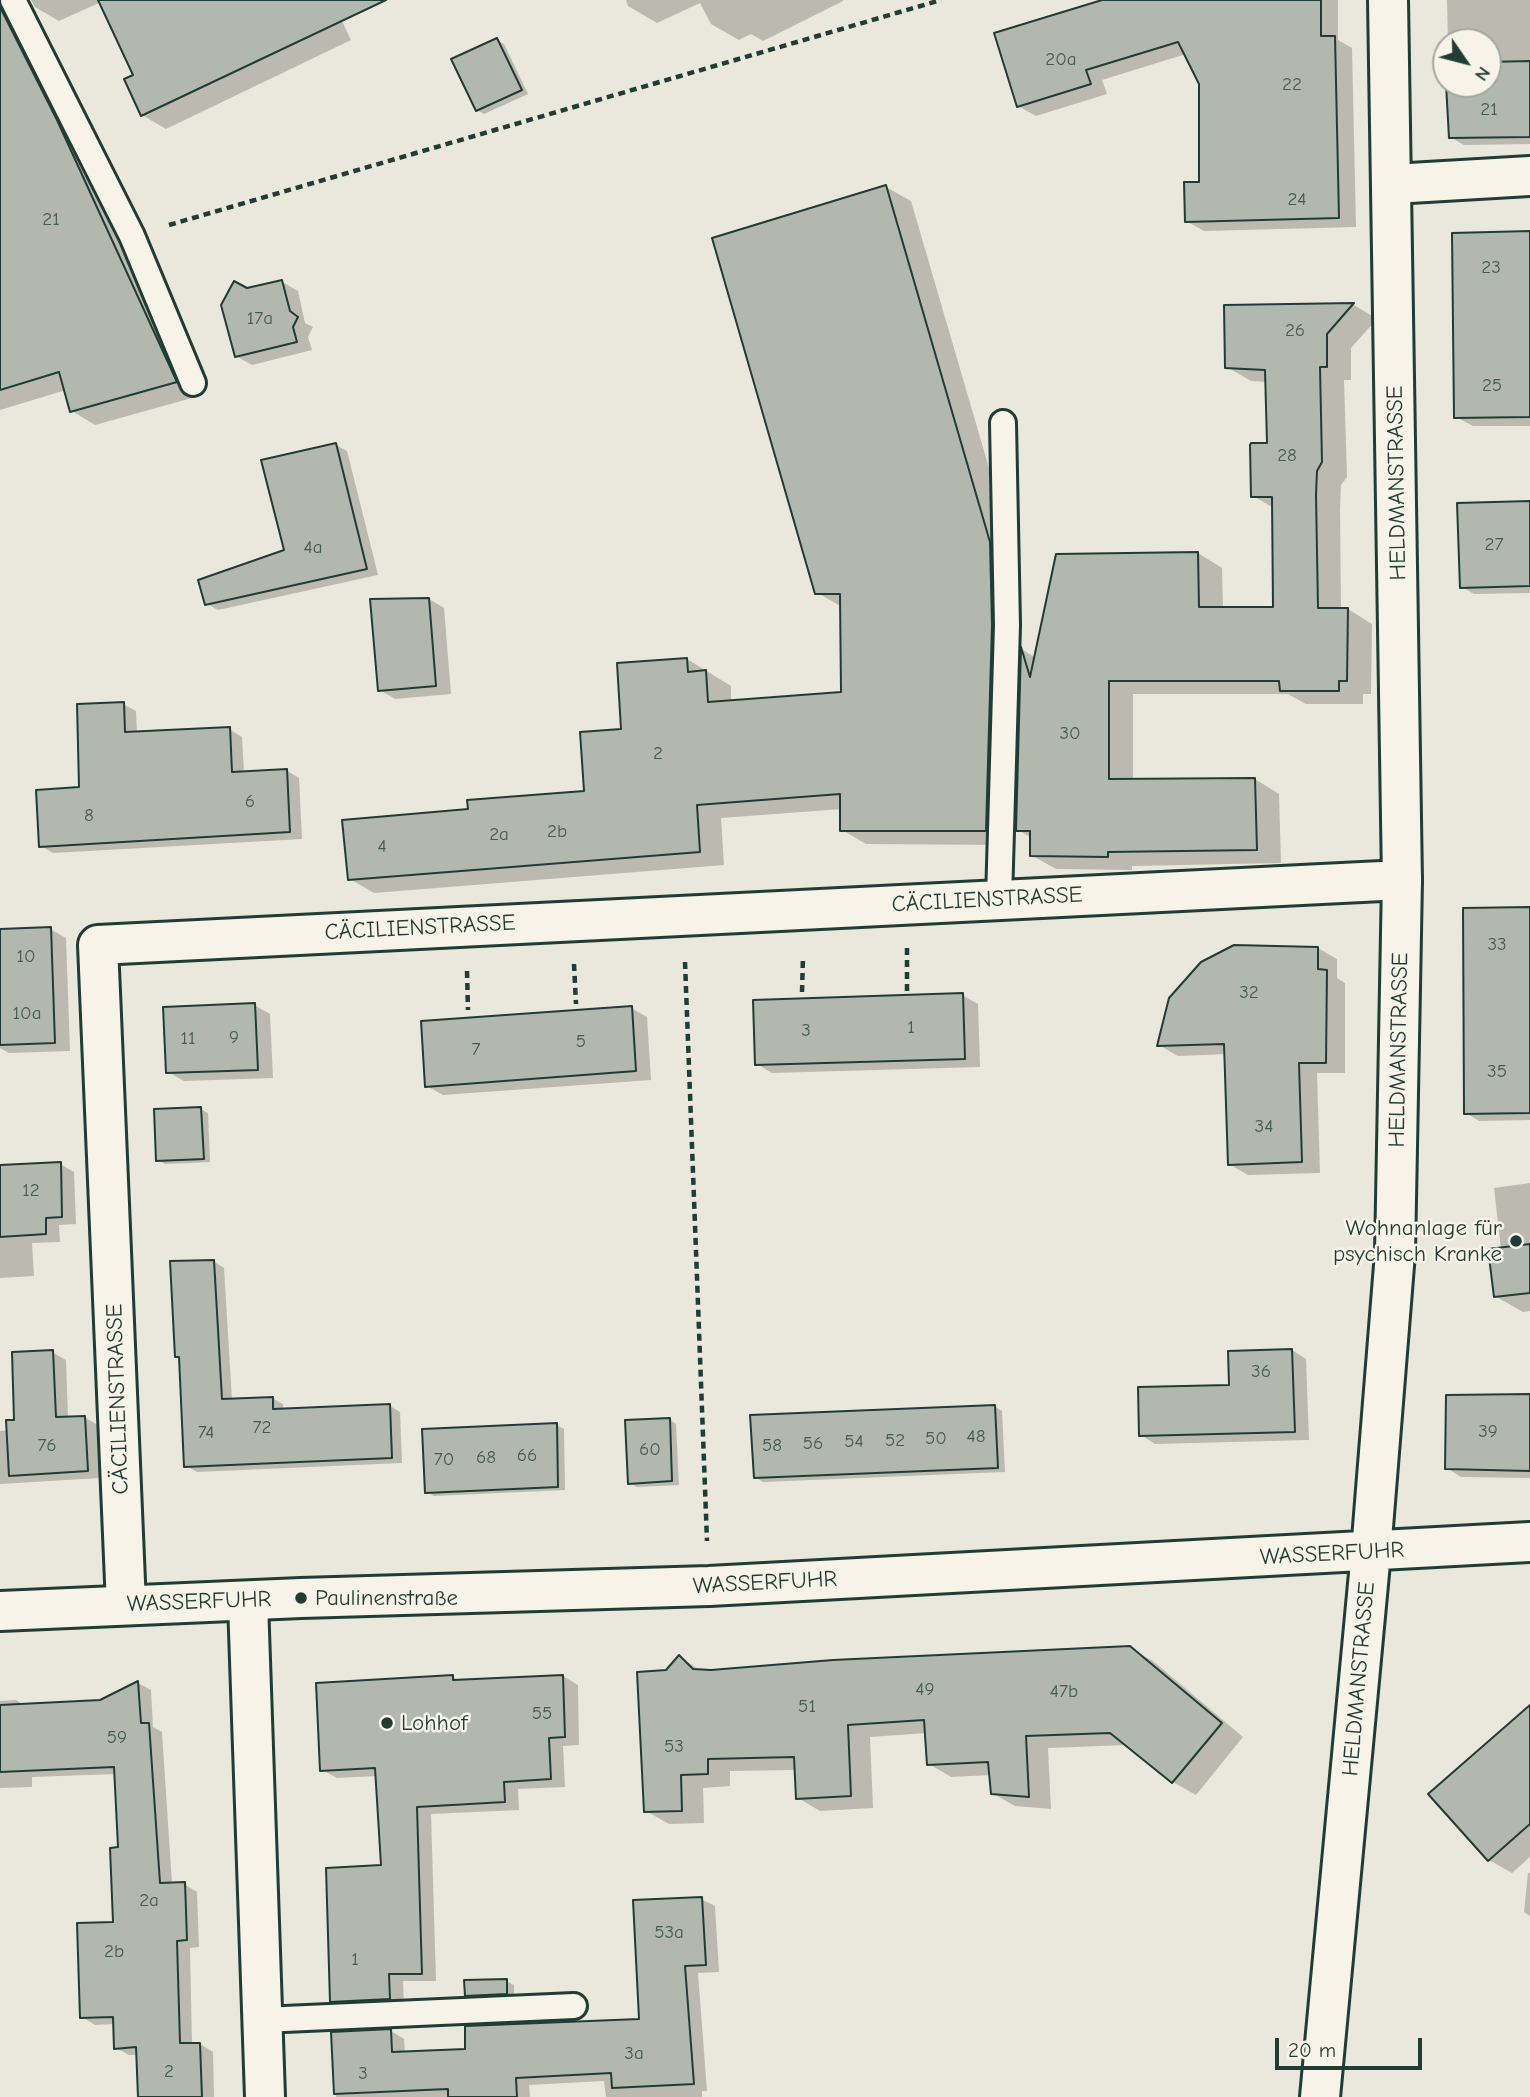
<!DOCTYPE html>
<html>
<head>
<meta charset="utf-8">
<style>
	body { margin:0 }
	#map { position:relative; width:1530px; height:2097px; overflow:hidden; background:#eae8dd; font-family:"Comic Neue",sans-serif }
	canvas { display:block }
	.north { position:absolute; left:1432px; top:28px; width:70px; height:70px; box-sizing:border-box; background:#f7f3e8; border:2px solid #a1aaa0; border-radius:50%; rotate:125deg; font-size:19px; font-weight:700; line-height:28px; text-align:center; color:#1f3d34 }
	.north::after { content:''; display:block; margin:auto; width:24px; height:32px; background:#1f3d34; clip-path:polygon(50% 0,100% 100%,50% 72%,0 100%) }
	.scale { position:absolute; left:1275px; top:2038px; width:147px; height:32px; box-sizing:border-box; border:4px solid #1f3d34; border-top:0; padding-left:9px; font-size:21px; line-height:24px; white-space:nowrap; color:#1f3d34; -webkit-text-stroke:5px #f7f3e8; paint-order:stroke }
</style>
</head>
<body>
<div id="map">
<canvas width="1530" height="2097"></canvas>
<div class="north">N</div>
<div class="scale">20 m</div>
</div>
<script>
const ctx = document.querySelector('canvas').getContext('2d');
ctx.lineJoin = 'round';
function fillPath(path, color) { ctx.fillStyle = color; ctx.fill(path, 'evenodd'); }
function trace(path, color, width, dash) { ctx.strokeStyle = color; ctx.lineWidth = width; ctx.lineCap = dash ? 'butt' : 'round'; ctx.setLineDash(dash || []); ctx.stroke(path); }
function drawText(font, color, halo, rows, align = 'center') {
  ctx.font = font + ' "Comic Neue",sans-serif'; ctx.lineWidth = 5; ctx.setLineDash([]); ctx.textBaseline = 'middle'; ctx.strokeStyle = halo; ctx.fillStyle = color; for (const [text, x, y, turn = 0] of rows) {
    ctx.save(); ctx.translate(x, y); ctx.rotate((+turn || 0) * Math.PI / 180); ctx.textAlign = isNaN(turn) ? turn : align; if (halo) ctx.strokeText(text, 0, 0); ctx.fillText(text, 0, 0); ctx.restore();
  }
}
const shadow = new Path2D(`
	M0,0H30L23,6L199,396L95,425L72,411L66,390L0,410Z
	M31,0H332L351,40L166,129L142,115L135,76L101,2L59,21L35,7Z
	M626,0H843V1L763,41L751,34L739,40L711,24L700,3L657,23L628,6Z
	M1108,0H1338V40L1352,48L1356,227L1204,231L1186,221L1201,184L1200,83L1186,54L1102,80L1107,94L1036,116L1018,106Z
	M1447,0H1530V144L1464,145L1450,137L1449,84H1488V42H1448Z
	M497,40L504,44L528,94L484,114L477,110Z
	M886,187L911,201L1015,557L1010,845L866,844L842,830V809L721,818L724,865L374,893L350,879L470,810L586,793L623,731L687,659L731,686V702L843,694L842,607L816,592Z
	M1530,232V426H1473L1456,417Z
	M282,282L298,291L305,323L313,327L308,337L312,350L252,365L236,356L246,290Z
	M1354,305L1377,319L1351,348V380H1344L1347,477L1341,485L1340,510L1341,609H1348L1372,624L1371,694H1363V704H1306L1288,694H1133V780L1255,779L1279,794L1281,863L1132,866V870L1056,869L1031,855L1032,838L1018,830L1023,650L1036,658L1198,553L1222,568L1223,609H1275L1274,508L1253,496L1269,445L1267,382L1251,381L1227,367L1226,307Z
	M336,445L347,451L378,575L218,610L207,604L286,551Z
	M1530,502V593L1474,594L1462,587Z
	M429,599L444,608L451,694L395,699L380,690Z
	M123,704L136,711L137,733L229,729L242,737L244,773L286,770L299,778L302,839L53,853L41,846L81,789Z
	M1530,909V1120L1479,1121L1466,1113Z
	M50,929L66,938L70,1051L9,1053L0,1048V931Z
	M1318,948L1337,959V978L1345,983V1073H1317L1320,1173L1248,1175L1229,1164L1226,1054L1178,1056L1159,1045Z
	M962,995L978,1004L980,1067L772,1073L757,1064Z
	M254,1005L270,1014L273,1078L184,1081L168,1072Z
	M631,1008L647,1017L651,1080L443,1095L427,1086Z
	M200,1109L208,1113L210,1162L165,1164L158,1160Z
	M60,1164L74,1172L76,1224L59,1225L60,1242L32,1243L34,1276L0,1278V1167Z
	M1530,1183V1311L1523,1312L1495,1296L1501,1249L1494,1188Z
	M213,1261L224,1268L232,1400L272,1398L283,1404V1410L390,1406L400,1412L402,1463L197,1472L186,1466L181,1359L176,1356Z
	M1292,1350L1306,1359L1309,1440L1155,1444L1141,1435Z
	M52,1352L66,1360L68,1418L84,1417L98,1425L100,1478L0,1484V1431L8,1430L16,1421Z
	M1530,1396V1478L1461,1477L1447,1468Z
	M994,1406L1002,1411L1005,1472L763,1482L755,1477Z
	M669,1419L676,1424L679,1485L637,1487L629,1483Z
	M556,1425L564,1429L565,1490L434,1496L427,1492Z
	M1129,1648L1153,1661L1243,1737L1196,1795L1173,1782L1128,1745L1048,1748L1051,1809L1015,1806L992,1793L991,1775L951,1777L929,1764L927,1733L870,1737L873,1808L820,1811L798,1798L796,1770L730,1771V1786L703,1788L704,1823L669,1824L646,1811L667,1672L680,1657L703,1672Z
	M563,1676L578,1685L579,1745L563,1746L565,1787L518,1789L519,1810L431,1814L436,1981H403L404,2007L346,2009L332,2001L383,1867L377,1776L337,1778L322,1770L453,1677L459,1681Z
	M138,1683L151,1690L153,1727L162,1732L172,1884H184L197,1892L199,1947L190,1948L192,2044H200L213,2052L214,2097H140L138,2055H129L116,2048L115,2024L95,2025L82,2017L115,1923L120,1849L116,1774L32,1777V1787L0,1788V1701L16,1700L25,1706L101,1702Z
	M1530,1707V1857L1512,1873L1489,1860Z
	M1528,1873H1530V1916L1524,1912Z
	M701,1899L715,1906L719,1972L698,1973L707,2091H702V2097H606L604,2081L529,2085L530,2097H336L333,2033L391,2031L404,2039L405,2053L467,2051L641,2021Z
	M506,1981L514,1985V1997L474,1999L466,1995Z`);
const building = new Path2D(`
	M98,0H386L141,116L124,79L133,75Z
	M1102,0H1321V36H1335L1339,218L1185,222L1184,182H1199V84L1178,42L1086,70L1091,84L1017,107L994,33Z
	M0,7L57,120L177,382L70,412L59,372L0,390Z
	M497,38L522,90L476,111L451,59Z
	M1530,61V137L1449,138L1446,84H1488V62Z
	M886,185L990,542L992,625L986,831H840V794L697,805L700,852L348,880L342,820L468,809L467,800L584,791L580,732L621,729L617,663L687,658L688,672L706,670L708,702L841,692L840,594H815L712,238Z
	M1530,231V417L1454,418L1452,233Z
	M282,280L290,311L298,317L293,327L297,342L235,357L221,305L234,281L247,288Z
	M1354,303L1327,334V367H1320L1322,462L1317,471L1316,495L1318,608H1348L1347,681H1339V691H1280L1279,681H1109V779L1255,778L1257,850L1108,852V857L1030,856V831H1016L1021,647L1030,677L1056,554L1198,552L1199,607H1273L1272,497H1251L1250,445L1251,443H1267L1265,370L1225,368L1224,305Z
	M336,443L367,569L205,605L198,580L284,550L261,460Z
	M1530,501V586L1460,588L1457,503Z
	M429,598L436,686L378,691L370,599Z
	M124,702L125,732L230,727L232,772L287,769L290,832L39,847L36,790L79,787L77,704Z
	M1530,907V1113L1464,1114L1463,908Z
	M51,927L55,1043L0,1045V929Z
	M1234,945L1318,947V969L1327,970L1326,1063H1299L1302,1162L1228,1165L1224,1044L1157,1046L1169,998L1201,962Z
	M963,993L965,1059L755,1065L753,1000Z
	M255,1003L258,1070L166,1073L163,1007Z
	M632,1006L636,1071L425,1087L421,1021Z
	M201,1107L204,1159L156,1161L154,1109Z
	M61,1162L62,1217L46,1218V1234L0,1237V1165Z
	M1530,1244V1293L1494,1297L1488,1249Z
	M214,1260L222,1399L273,1397V1409L390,1404L392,1458L184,1467L179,1357H175L170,1261Z
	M1292,1349L1295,1432L1139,1436L1138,1387L1229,1385L1228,1351Z
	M53,1350L56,1417L85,1416L88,1471L9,1476L6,1420H14L12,1352Z
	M1530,1394V1471L1445,1469L1446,1395Z
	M995,1405L998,1468L754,1478L750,1415Z
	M670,1418L672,1481L628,1484L625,1420Z
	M557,1423L558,1487L425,1493L422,1429Z
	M1130,1646L1222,1723L1172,1783L1110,1733L1026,1736L1029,1797L991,1794L988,1762L927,1765L924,1720L848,1725L851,1796L796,1799L794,1757L708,1759V1774L681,1775L682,1811L644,1812L637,1672L666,1670L679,1655L693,1669L711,1670L833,1660Z
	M453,1675V1680L563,1675L565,1737L549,1738L551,1779L504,1782L505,1802L417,1807L422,1974H389L390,1999L330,2002L326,1868L381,1865L375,1768L320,1771L316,1683Z
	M138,1681L141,1723H149L160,1883L185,1882L187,1940L177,1941L180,2043H200L202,2097H138L136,2047L114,2049L113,2017L80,2018L77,1923L113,1922L110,1848L118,1847L114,1767L0,1772V1705L100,1700Z
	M1530,1705V1824L1488,1861L1428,1794Z
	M702,1897L706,1965L685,1966L694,2084L612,2088L611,2073L516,2078L517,2097H448V2089L334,2094L331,2032L391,2029L392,2052L465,2049V2026L639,2019L633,1900Z
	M507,1979V1994L465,1996L464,1980Z`);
const path = new Path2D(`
	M169,225L941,0
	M685,962L707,1541
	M574,964L576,1004
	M467,971L468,1010
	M907,991V947
	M802,992L803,956`);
const lane = new Path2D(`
	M13,0L132,236L193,383
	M999,899L1007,625L1003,423
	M262,2020L574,2006`);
const street = new Path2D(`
	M1393,184L1530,176
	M248,1602L265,2097
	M126,1605L98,945L1402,880`);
const secondary = new Path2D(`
	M0,1611L301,1598L709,1586L1530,1542
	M1320,2097L1371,1552L1395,1253L1402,880L1388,0`);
const markers = [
	[1516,1241,7,"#1f3d34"],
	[301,1598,7,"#1f3d34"],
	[387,1723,7,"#1f3d34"]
];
const numberNames = [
	["20a",1061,60],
	["22",1292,85],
	["21",1489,110],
	["24",1297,200],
	["21",51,220],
	["23",1491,268],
	["17a",260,319],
	["26",1295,331],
	["25",1492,386],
	["28",1287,456],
	["27",1494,545],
	["4a",313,548],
	["30",1070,734],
	["2",658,754],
	["6",250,802],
	["8",89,816],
	["2b",557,832],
	["2a",499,835],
	["4",382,847],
	["33",1497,945],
	["10",26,957],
	["32",1249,993],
	["10a",27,1014],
	["1",911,1028],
	["3",806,1031],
	["9",234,1038],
	["11",188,1039],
	["5",581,1042],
	["7",476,1050],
	["35",1497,1072],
	["34",1264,1127],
	["12",31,1191],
	["36",1261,1372],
	["72",262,1428],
	["39",1488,1432],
	["74",206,1433],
	["48",976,1437],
	["50",936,1439],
	["52",895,1441],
	["54",854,1442],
	["56",813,1444],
	["76",47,1446],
	["58",772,1446],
	["60",650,1450],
	["66",527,1456],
	["68",486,1458],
	["70",444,1460],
	["49",925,1690],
	["47b",1064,1692],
	["51",807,1707],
	["55",542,1714],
	["59",117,1738],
	["53",674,1747],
	["2a",149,1901],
	["53a",669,1933],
	["2b",114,1952],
	["1",355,1960],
	["3a",634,2054],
	["2",169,2072],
	["3",363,2074]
];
const streetNames = [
	["HELDMANSTRASSE",1397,483,-91],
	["CÄCILIENSTRASSE",987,900,-3],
	["CÄCILIENSTRASSE",420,928,-3],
	["HELDMANSTRASSE",1399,1050,-89],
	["CÄCILIENSTRASSE",118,1399,-92],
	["WASSERFUHR",1332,1554,-3],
	["WASSERFUHR",765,1583,-3],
	["WASSERFUHR",199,1602,-2],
	["HELDMANSTRASSE",1359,1679,-85]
];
const poiNames = [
	["Wohnanlage für",1502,1228,"right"],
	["psychisch Kranke",1502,1254,"right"],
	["Paulinenstraße",315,1598],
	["Lohhof",401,1723]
];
fillPath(shadow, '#0003');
fillPath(building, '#b2b8ae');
trace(building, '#1f3d34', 2);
trace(lane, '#1f3d34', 30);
trace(street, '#1f3d34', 44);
trace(secondary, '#1f3d34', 44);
trace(path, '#1f3d34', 4.5, [7, 5]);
trace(lane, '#f7f3e8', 24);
trace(street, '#f7f3e8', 38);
trace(secondary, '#f7f3e8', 38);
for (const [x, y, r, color] of markers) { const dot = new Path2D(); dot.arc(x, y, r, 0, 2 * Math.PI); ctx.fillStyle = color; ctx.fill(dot); trace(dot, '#f7f3e8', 2.5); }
drawText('19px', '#445c52', null, numberNames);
drawText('23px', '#1f3d34', '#f7f3e8', streetNames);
drawText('23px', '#1f3d34', '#f7f3e8', poiNames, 'left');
</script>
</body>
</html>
